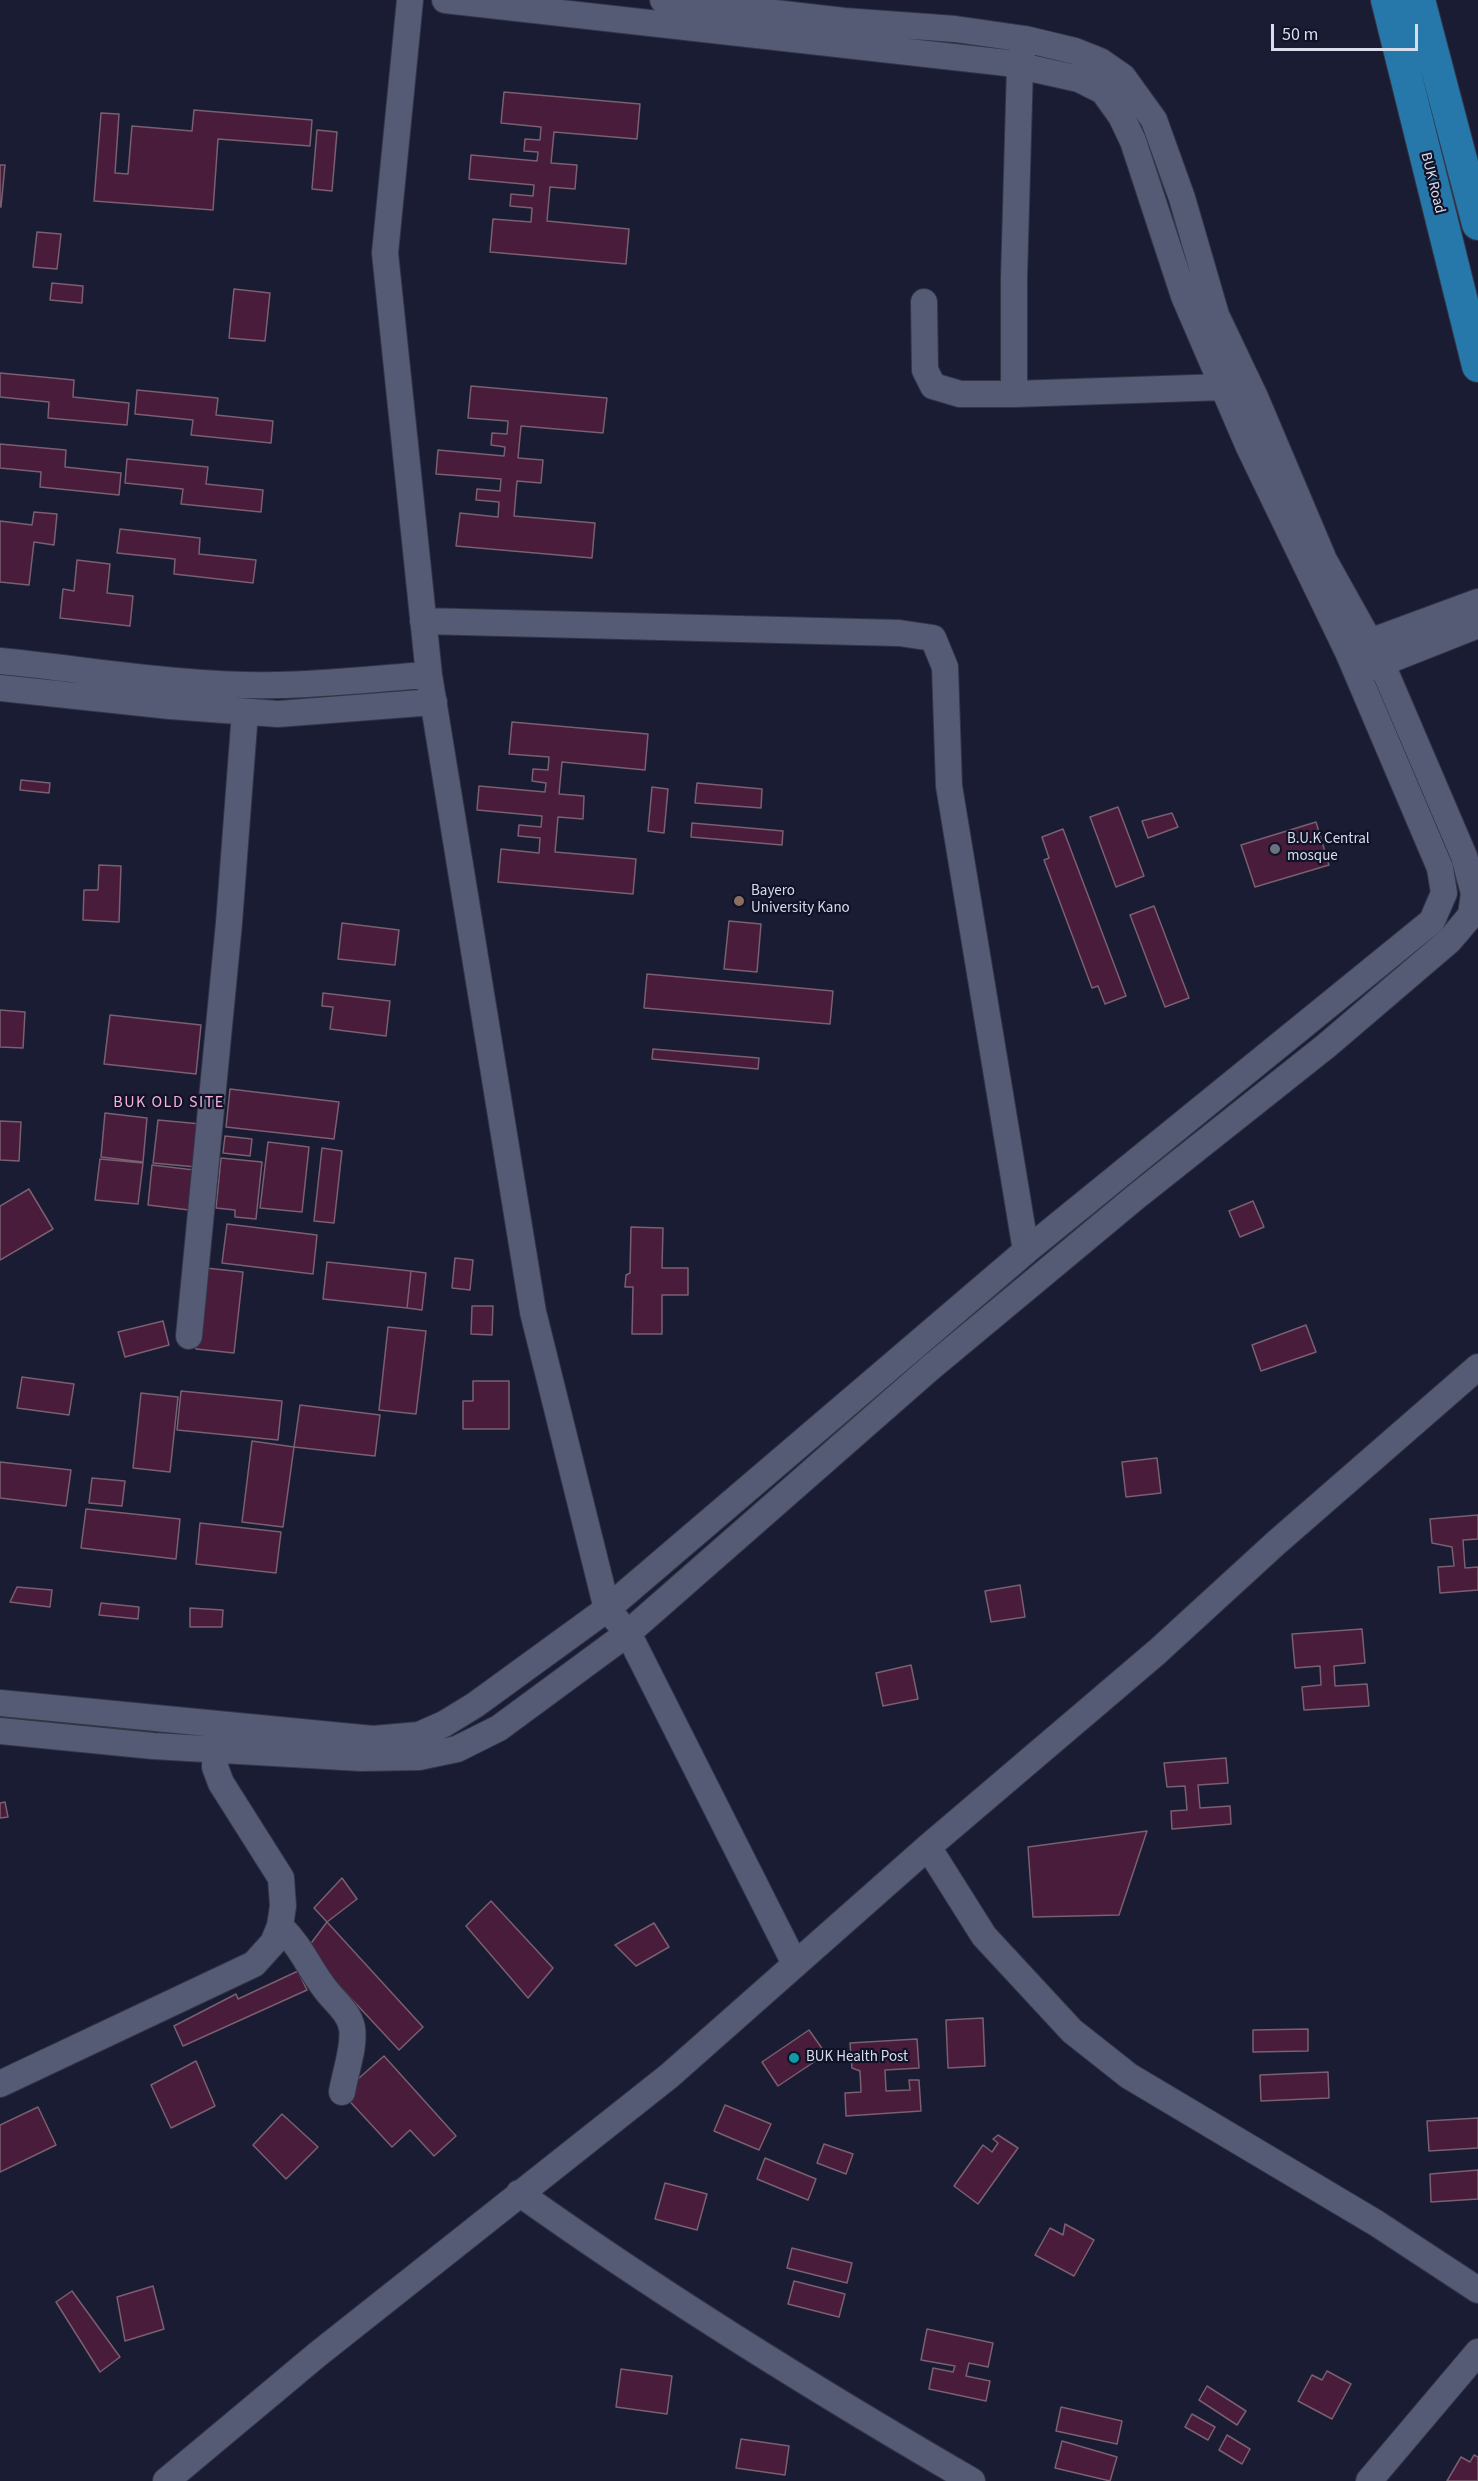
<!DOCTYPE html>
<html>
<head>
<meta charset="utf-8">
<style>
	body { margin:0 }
	#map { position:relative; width:1478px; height:2481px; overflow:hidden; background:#191c32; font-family:"Source Sans 3",sans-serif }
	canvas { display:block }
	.scale { position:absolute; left:1271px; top:24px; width:147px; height:27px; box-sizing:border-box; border:3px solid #d8dceb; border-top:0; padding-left:8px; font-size:18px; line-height:21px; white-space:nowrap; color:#d8dceb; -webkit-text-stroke:4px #101328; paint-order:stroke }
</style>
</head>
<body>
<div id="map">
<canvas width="1478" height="2481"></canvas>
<div class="scale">50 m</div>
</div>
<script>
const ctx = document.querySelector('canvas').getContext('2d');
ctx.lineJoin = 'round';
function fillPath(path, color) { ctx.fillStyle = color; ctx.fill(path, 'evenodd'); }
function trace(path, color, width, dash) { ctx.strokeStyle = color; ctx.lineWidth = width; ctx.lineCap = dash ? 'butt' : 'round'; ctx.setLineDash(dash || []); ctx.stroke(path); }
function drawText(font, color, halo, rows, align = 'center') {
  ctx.font = font + ' "Source Sans 3",sans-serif'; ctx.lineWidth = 4.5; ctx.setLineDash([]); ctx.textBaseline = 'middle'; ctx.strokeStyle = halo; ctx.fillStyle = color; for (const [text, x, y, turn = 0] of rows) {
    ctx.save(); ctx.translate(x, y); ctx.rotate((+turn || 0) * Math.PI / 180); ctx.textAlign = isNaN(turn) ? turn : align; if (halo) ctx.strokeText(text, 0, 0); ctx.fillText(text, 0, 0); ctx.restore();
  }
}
const building = new Path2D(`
	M504,92L640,104L637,139L554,132L551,163L577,165L575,189L550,187L547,221L629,229L626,264L490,252L493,219L531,222L532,208L510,206L511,194L533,196L534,185L469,179L471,155L537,161L538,152L524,151L525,139L540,140L541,127L501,123Z
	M194,110L312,120L310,146L218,139L213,210L94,201L101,113L119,114L115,173L128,174L132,126L192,131Z
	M317,130L337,132L332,191L312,189Z
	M0,165H5L1,207H0Z
	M37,232L61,234L57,269L33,267Z
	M52,283L83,286L82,303L50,300Z
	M234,289L270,293L265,341L229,338Z
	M0,373L74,380L73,397L129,403L127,425L48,418L49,402L0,397Z
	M471,386L607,398L603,433L521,426L518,458L543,460L541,483L517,481L514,516L595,523L592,558L456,546L460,513L498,517L499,502L476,500L477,489L500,491L501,479L436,474L438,450L504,456L505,447L491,445L492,433L507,434L508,421L468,418Z
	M137,390L218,398L216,415L273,421L271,443L191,435L193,420L135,414Z
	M0,444L66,450L65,467L121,473L119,495L40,487L41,472L0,468Z
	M127,459L208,467L206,484L263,490L261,512L181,504L183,489L125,483Z
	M34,512L57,514L54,545L34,542L29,585L0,582V521L32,525Z
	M120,529L200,538L199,554L256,560L253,583L174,574L175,559L117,553Z
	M77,560L110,564L107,593L133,596L130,626L60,618L63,589L74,591Z
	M512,722L648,734L645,770L562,762L559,794L584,796L583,819L558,817L555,852L636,859L633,894L498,882L501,849L539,853L540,838L518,836L519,825L541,827L542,816L477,810L479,786L545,792L546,783L532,781L533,769L548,770L549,757L509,754Z
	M21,780L50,783L49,793L20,790Z
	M697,783L762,789L761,808L695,803Z
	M652,787L668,789L664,833L648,831Z
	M1118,807L1144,876L1116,887L1090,817Z
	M1172,813L1178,827L1148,838L1142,821Z
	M1316,822L1329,865L1255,887L1241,845Z
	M692,823L783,831L782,845L691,837Z
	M1063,829L1126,996L1105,1004L1098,986L1092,988L1044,860L1049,858L1042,837Z
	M99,865L121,866L119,922L83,920L84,890H98Z
	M1154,906L1189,998L1165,1007L1130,915Z
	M729,921L761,924L757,972L724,969Z
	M342,923L399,930L395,965L338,959Z
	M647,974L833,991L830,1024L644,1008Z
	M323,993L390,1001L386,1036L330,1029L333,1007L322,1006Z
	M0,1010L25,1012L23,1048L0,1047Z
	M110,1015L201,1025L196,1074L104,1064Z
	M653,1049L759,1058L758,1069L652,1059Z
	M230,1089L339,1102L334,1139L226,1127Z
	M105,1113L147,1118L143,1162L101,1157Z
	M158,1120L201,1124L196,1167L153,1163Z
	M0,1121L21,1122L19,1161L0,1160Z
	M225,1136L252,1139L250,1156L223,1153Z
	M268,1142L309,1147L302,1212L260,1208Z
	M322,1148L342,1151L334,1223L314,1221Z
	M221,1158L262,1162L256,1219L235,1217V1210L216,1208Z
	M100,1159L143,1163L138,1204L95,1200Z
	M152,1165L194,1170L189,1210L148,1205Z
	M29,1189L53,1229L0,1260V1206Z
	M1253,1201L1264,1227L1240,1237L1229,1211Z
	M227,1224L317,1235L313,1274L222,1263Z
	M631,1227L663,1228L662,1268H688V1295H662V1334H632L633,1287H625L626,1275L630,1273Z
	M455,1258L473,1260L470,1290L452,1288Z
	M327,1262L411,1271L407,1308L323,1299Z
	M206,1268L243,1272L234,1353L196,1349Z
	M411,1271L426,1273L422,1310L407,1308Z
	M472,1306H493L492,1335L471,1334Z
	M163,1321L169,1345L125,1357L118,1332Z
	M1306,1325L1316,1352L1261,1371L1252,1345Z
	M388,1327L426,1331L416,1414L379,1410Z
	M22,1377L74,1384L69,1415L17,1408Z
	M473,1381H509V1429H463V1401H473Z
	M181,1391L282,1401L278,1440L177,1430Z
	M141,1393L178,1397L170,1472L133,1468Z
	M300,1405L380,1415L375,1456L294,1447Z
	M252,1441L294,1447L283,1527L242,1522Z
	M1157,1458L1161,1493L1126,1497L1122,1462Z
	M0,1462L71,1470L66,1506L0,1498Z
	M92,1478L125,1481L122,1506L89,1503Z
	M86,1509L180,1519L176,1559L81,1548Z
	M1478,1515V1539L1463,1540L1465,1568L1478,1567V1590L1440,1593L1438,1567L1454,1566L1452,1547L1432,1543L1430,1519Z
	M200,1523L281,1532L276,1573L196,1564Z
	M1020,1585L1025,1617L991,1622L985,1591Z
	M17,1587L52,1590L50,1607L10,1602Z
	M101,1603L139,1607L138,1619L99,1615Z
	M190,1608L223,1610L222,1627H190Z
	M1362,1629L1365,1663L1334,1666L1335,1686L1367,1684L1369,1706L1304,1710L1302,1687L1321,1685L1320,1666L1295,1668L1292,1634Z
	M911,1665L918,1699L883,1706L876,1673Z
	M1226,1758L1228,1783L1198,1785L1200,1808L1230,1806L1231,1824L1172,1829L1171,1811L1187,1810L1185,1786L1167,1787L1164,1763Z
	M5,1802L8,1817L0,1818V1803Z
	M1147,1831L1119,1915L1033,1917L1028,1847Z
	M342,1878L357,1899L327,1922L314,1908Z
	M491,1901L553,1968L528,1998L466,1926Z
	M327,1922L423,2027L399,2050L306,1950Z
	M654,1923L669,1947L636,1966L615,1945Z
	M298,1971L307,1990L183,2046L174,2026L236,1994L238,1999Z
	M983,2018L985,2066L948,2068L946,2020Z
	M1308,2029V2051L1253,2052V2030Z
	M809,2030L826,2054L778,2086L762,2062Z
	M917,2039L919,2068L885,2070L886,2091L910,2090L909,2080H919L921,2111L846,2116L845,2093L861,2092L860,2071L852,2068L850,2043Z
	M384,2056L456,2136L434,2156L410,2130L392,2147L342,2093Z
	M196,2061L215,2106L171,2128L151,2085Z
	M1328,2072L1329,2098L1261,2101L1260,2075Z
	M725,2105L771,2124L759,2150L714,2131Z
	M38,2107L56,2145L0,2172V2125Z
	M282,2114L318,2147L286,2179L253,2145Z
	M1478,2118V2148L1429,2151L1427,2121Z
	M998,2135L1018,2148L978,2204L954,2186L983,2145L992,2152L998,2143L993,2139Z
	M824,2144L853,2154L846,2174L817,2163Z
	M765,2158L816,2179L808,2200L757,2179Z
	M1478,2170V2199L1431,2202L1430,2174Z
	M665,2183L707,2194L697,2230L655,2219Z
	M1065,2224L1094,2240L1074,2276L1035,2255L1050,2228L1063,2235Z
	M792,2248L852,2263L847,2283L787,2268Z
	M794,2281L845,2294L839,2317L788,2304Z
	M153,2286L164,2329L125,2341L117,2297Z
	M72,2291L120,2357L100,2372L56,2302Z
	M927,2329L993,2343L988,2367L969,2363L966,2376L990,2381L986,2401L929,2389L933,2368L953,2372L955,2366L921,2360Z
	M621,2369L672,2376L667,2414L616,2407Z
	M1327,2371L1351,2384L1332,2419L1298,2401L1312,2375L1322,2380Z
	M1207,2386L1246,2411L1237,2425L1199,2400Z
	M1061,2407L1122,2421L1117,2444L1056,2431Z
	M1192,2414L1215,2427L1208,2440L1185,2427Z
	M1227,2435L1250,2449L1242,2464L1219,2450Z
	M741,2439L789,2446L785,2475L736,2468Z
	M1062,2441L1117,2457L1110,2481L1055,2468Z
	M1474,2455L1478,2457V2481H1447L1461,2457L1470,2462Z`);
const minor = new Path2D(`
	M410,0L385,253L429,675L533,1312L607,1609L628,1633L795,1964
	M1023,48L1020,66L1014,278V394L1224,387L1239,380
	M924,302L925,370L933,386L960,394H1014
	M423,621L899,633L933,638L945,667L949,786L1026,1251
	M1356,647L1478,602
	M0,661C92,670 185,687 278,685C329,684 379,678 429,675
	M1367,669L1478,625
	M0,688L170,706L278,714L434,702
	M189,1336L229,923L245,712
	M0,1703L373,1739L419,1735L444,1724L475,1705L607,1609L1026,1251L1432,921L1444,893L1440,868L1348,652L1249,447L1184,296L1133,141L1121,116L1103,91L1079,79L1007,63L445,0
	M0,1731L153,1746L361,1758L419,1757L457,1749L499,1728L628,1633L929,1369L1137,1196L1326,1046L1450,940L1471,915L1474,893L1464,856L1381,662L1324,560L1255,397L1216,315L1182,198L1154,120L1123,77L1100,61L1075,51L1025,39L955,29L844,21L663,0
	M928,1847L984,1936L1072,2031L1129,2076L1376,2223L1478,2290
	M280,1926C303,1949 308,1967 326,1990C335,2002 349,2012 352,2028C355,2047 345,2073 342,2092
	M0,2084L254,1964L273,1943L280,1926L283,1906L281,1878L221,1783L215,1767L216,1733
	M519,2193C665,2297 817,2391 972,2481
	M166,2481L318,2354L669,2076L928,1847L1157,1652L1276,1543L1478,1367
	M1369,2481L1478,2352`);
const major = new Path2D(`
	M1387,0L1478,366
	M1419,0L1478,224`);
const markers = [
	[1275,849,6,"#6b7280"],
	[739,901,6,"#8d6e63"],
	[794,2058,6,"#0f9aa8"]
];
const streetNames = [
	["BUK Road",1432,183,76]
];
const poiNames = [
	["B.U.K Central",1287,840],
	["mosque",1287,857],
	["Bayero",751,892],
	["University Kano",751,909],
	["BUK Health Post",806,2058]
];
const neighbourhoodNames = [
	["BUK OLD SITE",169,1103]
];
fillPath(building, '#491c3c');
trace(building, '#7a5f70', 1.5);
trace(minor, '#333547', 28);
trace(major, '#333547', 34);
trace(minor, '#555b75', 26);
trace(major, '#2678aa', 32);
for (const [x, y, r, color] of markers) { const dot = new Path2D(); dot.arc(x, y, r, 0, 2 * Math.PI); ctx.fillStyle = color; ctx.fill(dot); trace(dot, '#101328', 2); }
drawText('15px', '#d8dceb', '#101328', streetNames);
drawText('15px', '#d8dceb', '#101328', poiNames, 'left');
ctx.letterSpacing = '1.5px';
drawText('16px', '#fbb2db', '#101328', neighbourhoodNames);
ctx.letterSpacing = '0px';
</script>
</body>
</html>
